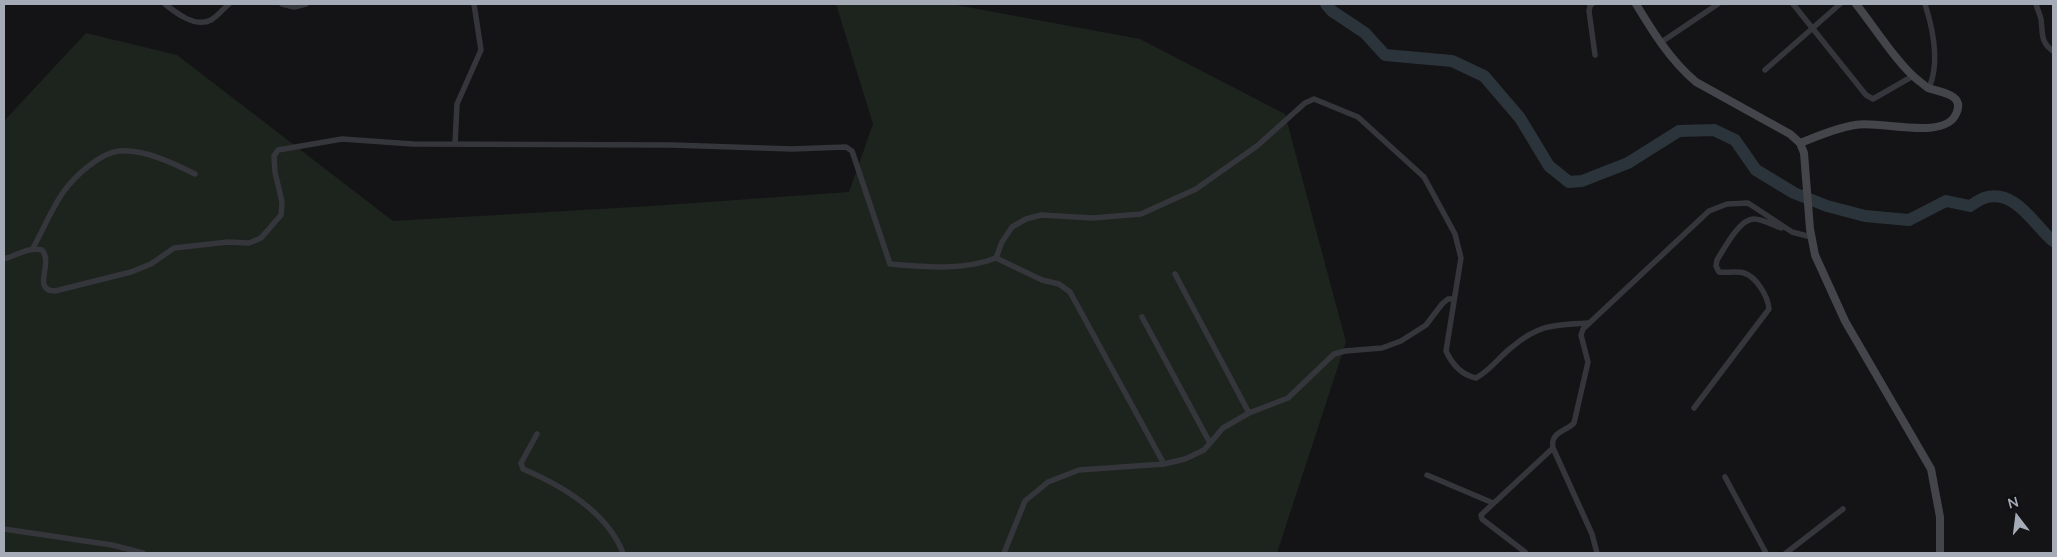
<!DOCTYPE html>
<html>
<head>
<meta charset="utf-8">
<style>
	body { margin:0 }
	#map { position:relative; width:2057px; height:557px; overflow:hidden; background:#141416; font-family:Mulish,sans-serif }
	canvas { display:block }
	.frame { position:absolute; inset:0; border:5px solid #a5acb7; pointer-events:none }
	.north { position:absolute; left:1992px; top:492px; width:50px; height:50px; -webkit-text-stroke:4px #0f0f11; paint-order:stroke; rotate:345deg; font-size:14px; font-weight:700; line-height:20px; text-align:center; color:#a5acb7 }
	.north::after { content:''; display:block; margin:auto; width:18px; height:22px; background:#a5acb7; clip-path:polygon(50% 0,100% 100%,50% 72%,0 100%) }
</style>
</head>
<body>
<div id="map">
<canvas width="2057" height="557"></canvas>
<div class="frame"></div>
<div class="north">N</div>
</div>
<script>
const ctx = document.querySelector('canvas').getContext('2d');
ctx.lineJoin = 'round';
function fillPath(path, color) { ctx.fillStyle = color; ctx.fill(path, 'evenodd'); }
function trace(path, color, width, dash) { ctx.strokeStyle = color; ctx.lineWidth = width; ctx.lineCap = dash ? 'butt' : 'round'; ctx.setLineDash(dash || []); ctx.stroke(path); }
const green = new Path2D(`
	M836,4H951L1140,39L1285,114L1346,342L1277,553H4V121L86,33L177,55L393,221L651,206L849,192L873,124Z`);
const river = new Path2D(`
	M1326,4L1332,11L1365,33L1385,55L1452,61L1484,76L1520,118L1549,166L1569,182L1582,181L1628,163L1679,131L1714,130L1735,140L1756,170L1794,193L1827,206L1865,216L1909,220L1946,201L1970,206C1975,203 1979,200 1984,198C2015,188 2034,225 2053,241`);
const street = new Path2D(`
	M165,4C176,13 195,28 211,20C218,16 223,9 229,4
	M282,4L294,7L306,4
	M1592,4L1590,6L1589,11L1595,55
	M1793,4L1866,95L1873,99L1913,76
	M1925,4C1933,29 1940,63 1929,88
	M2036,4C2037,9 2040,14 2041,19C2043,33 2040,42 2053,51
	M1660,43L1718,4
	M1765,70L1840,4
	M455,144L457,104L481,50L474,4
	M33,248C43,230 52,208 64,191C75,176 100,153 119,151C144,149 173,163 195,174
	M996,258L1042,280L1059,284L1070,292L1164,464
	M4,259C18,255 27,247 42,250C54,263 31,290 55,291L131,272L151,264L174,248L228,242L249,243L261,238L281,215L282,202L275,172L274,156L278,150L342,139L413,144L672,145L792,149L846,147L852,151L890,264C924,267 963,271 996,258L1002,242L1012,227L1026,219L1041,215L1093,218L1141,214L1196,189L1257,146L1305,103L1314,99L1358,117L1424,177L1455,234L1461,258L1446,351C1452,364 1462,375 1476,378C1491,370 1499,357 1512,347C1539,324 1554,325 1588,323
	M1175,274L1249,413
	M1142,317L1210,443
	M1694,408L1769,309C1768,297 1757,277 1744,273C1737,271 1727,273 1719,272L1716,266L1717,260C1724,249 1739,219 1754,219C1762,219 1773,225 1781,228
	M537,434L521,463L523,469C563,486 607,512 623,553
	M1427,475L1493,503
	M1725,477L1766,553
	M4,529L112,545L143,553
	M1525,552L1482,519L1481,515L1553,448
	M1004,553L1025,501L1048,482L1079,470L1164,464L1185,459L1204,450L1223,428L1249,413L1288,398L1334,354L1345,351L1382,348L1401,341L1426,325L1442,304L1448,299H1454
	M1597,553L1592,534L1553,448C1550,432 1565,432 1574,423L1588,362L1581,335L1583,329L1709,211L1727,204L1748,203L1792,232L1811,237
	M1786,553L1843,509`);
const secondary = new Path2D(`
	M1636,4C1653,32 1670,60 1696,82L1790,134L1800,143L1804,153L1810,229L1815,255L1845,321L1931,469L1940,517V553
	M1800,143C1818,136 1836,128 1855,125C1880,120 1944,141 1956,114C1966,94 1939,92 1928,88C1925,86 1922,83 1919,81C1898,65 1873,25 1856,4`);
fillPath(green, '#1c241d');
trace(river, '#2a343a', 12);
trace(street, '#35363b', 5.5);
trace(secondary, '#43454b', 8);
</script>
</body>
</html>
